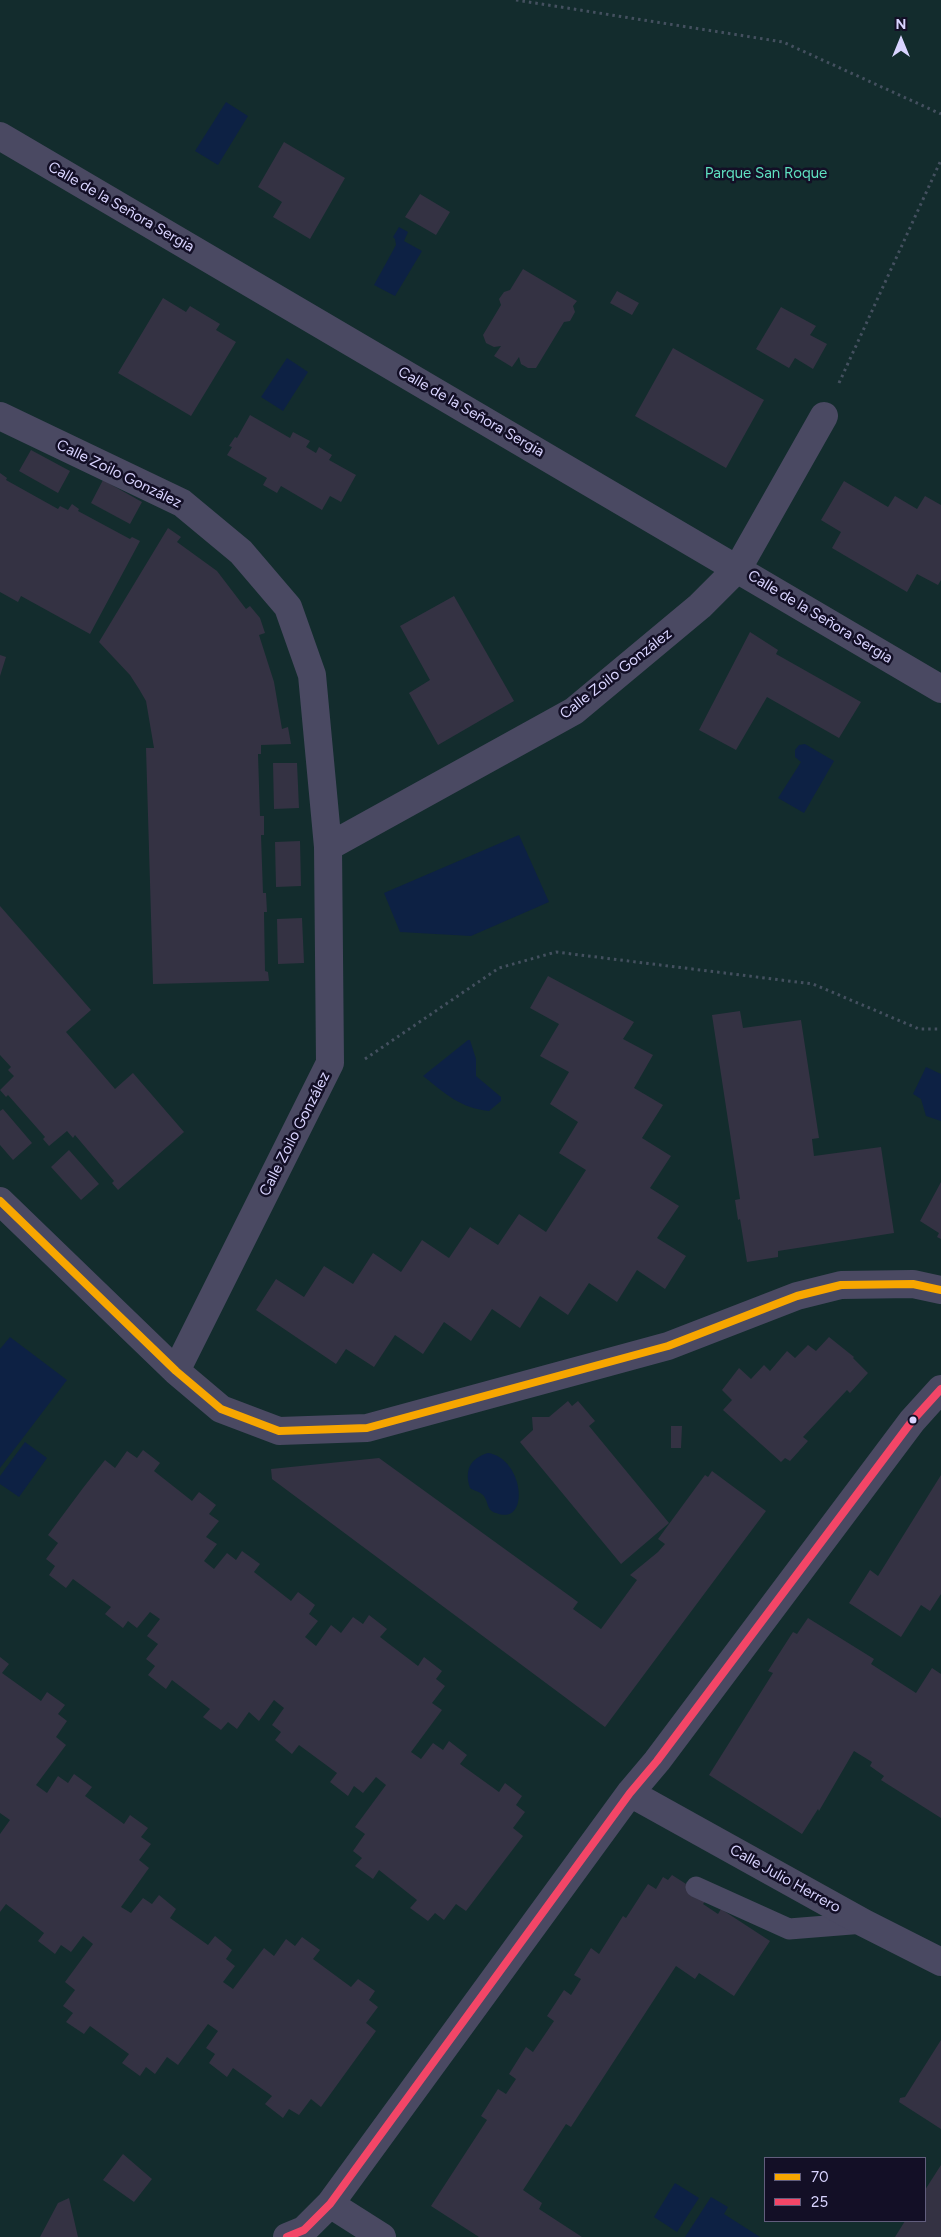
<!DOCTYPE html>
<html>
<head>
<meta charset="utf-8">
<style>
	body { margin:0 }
	#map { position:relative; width:941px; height:2237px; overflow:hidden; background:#161421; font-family:Figtree,sans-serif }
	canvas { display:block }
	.legend { position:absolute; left:764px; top:2157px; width:162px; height:65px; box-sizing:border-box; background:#130f26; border:1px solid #625e7d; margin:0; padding:6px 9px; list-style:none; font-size:15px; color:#d9d4ff }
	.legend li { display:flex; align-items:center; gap:10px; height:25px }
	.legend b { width:25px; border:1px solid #625e7d }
	.north { position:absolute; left:876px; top:15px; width:50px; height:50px; -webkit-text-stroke:4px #130f26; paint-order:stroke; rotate:0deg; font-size:14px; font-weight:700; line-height:20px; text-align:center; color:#d9d4ff }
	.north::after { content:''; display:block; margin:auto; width:18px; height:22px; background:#d9d4ff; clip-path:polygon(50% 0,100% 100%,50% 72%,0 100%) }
</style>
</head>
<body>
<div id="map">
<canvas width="941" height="2237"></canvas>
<ul class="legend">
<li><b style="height:6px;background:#f7a600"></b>70</li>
<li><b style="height:6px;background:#f34667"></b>25</li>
</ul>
<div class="north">N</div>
</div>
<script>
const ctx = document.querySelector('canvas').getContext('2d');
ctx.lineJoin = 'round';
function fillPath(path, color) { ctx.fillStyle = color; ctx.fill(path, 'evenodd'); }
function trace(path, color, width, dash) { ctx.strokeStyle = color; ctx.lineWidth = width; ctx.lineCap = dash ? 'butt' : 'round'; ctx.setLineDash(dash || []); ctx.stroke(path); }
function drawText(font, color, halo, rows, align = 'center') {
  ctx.font = font + ' Figtree,sans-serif'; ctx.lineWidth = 5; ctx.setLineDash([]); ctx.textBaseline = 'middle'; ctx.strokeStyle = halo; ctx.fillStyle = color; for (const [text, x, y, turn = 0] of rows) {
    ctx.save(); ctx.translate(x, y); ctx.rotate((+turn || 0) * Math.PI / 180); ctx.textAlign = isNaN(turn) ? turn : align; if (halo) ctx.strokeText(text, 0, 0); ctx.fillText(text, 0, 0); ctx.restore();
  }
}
const green = new Path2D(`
	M0,0H941V2237H0ZM765,2158H925V2221H765Z`);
const water = new Path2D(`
	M226,102L248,116L218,165L195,151Z
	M399,227L408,232L404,241L422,251L395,296L374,285L396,245L395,239L393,237Z
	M287,358L308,372L283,411L261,397Z
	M805,744L834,761L804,813L778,798L801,762L795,757V750L799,745Z
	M519,835L549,902L471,936L400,932L384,893Z
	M468,1040H470L476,1059V1076L501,1097V1101L489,1111C460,1108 446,1094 423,1076Z
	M926,1067L941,1074V1121L926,1116L921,1099L913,1094Z
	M10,1337L67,1380L0,1468V1349Z
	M25,1442L47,1458L19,1497L0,1484V1476Z
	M488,1453C524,1458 531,1527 496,1513C486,1510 489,1502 483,1495C479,1491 474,1491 470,1488C464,1471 470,1458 488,1453Z
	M675,2183L699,2198L677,2232L654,2217Z
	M711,2197L728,2207L724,2214L760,2237H685Z`);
const building = new Path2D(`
	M284,142L345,178L310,239L273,217L282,202L258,187Z
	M420,194L450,212L436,235L405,217Z
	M523,269L577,301L573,306L575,312L570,321L564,322L536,368H528L521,364L519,357L512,367L494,356L501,346L494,347L486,343L483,335L501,305L499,299L504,292L510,290Z
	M617,291L639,303L632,315L610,303Z
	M163,298L186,312L190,306L220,324L216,330L236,342L191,416L118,373Z
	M781,307L816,326L810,335L827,344L813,369L795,358L789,368L756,349Z
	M673,348L764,400L726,468L635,416Z
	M250,415L290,438L293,432L310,441L306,447L316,453L319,447L332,455L329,460L356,475L341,502L330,496L322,510L281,486L277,493L263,485L267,478L227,455L232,447L229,446L235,437L237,438Z
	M31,450L70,471L58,493L19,471Z
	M0,473L7,478L6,480L58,509L60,506L68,510L72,504L79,509L78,511L130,539L132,537L140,541L90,634L21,596L18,602L0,592Z
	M103,480L142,502L130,524L91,503Z
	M844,481L888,507L895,496L917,509L925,496L941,505V580L938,585L917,574L907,592L832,548L841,532L821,520Z
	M168,528L181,537L177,542L217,571L246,609L250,606L260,618L265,633L259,635L274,682L282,729L288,727L291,744L261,745V754H258L260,816H264V835H261L263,893H266L267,912H264L265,971L268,972L269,981L153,984L146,748H154L146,701L139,689L130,675L99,642Z
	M454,596L514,701L438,745L409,693L430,680L400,626Z
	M750,632L778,650L776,654L861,702L839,738L767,697L736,750L699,730Z
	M0,655L6,657L0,676Z
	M273,763H297L299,808L274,809Z
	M300,841L301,886L276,887L275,842Z
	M0,906L91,1010L66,1032L115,1089L133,1073L184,1132L118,1190L112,1183L114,1181L75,1135L73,1138L67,1131L49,1146L43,1139L45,1137L8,1095L6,1097L0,1090L14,1076L8,1070L11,1067L0,1055Z
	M302,918L304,963L278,964L277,919Z
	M548,976L634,1022L623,1039L653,1055L634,1088L663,1105L642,1138L671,1156L650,1188L679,1206L657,1238L686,1256L665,1289L637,1270L617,1302L589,1283L568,1315L540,1296L520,1328L492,1309L471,1341L444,1322L423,1354L395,1335L374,1367L346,1349L336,1364L256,1310L276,1279L304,1297L324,1266L353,1284L373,1253L401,1272L422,1240L449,1258L470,1227L498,1245L519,1214L546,1232L586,1170L559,1153L578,1122L550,1104L569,1072L540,1056L559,1024L530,1008Z
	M740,1011L743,1028L801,1020L819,1138L812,1139L814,1156L881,1147L894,1233L778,1251V1257L747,1262L740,1219L738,1220L735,1200L740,1199L712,1015Z
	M3,1109L32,1143L13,1160L0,1145V1111Z
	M69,1150L99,1184L81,1200L51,1167Z
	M941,1182V1239L937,1237L939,1233L920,1221Z
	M829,1337L854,1357L853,1358L868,1373L850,1393L847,1390L803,1437L808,1441L790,1461L785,1458L781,1462L723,1410L732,1400L722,1390L739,1368L751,1379L764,1365L770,1371L787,1351L795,1358L808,1345L816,1351Z
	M568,1401L572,1406L578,1401L595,1421L589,1426L669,1523L621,1564L520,1442L533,1430L532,1417H549Z
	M671,1426H682L681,1448H671Z
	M143,1450L160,1463L154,1471L192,1501L199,1492L216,1505L209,1514L219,1521L206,1537L217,1544L204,1561L214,1569L227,1553L236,1560L242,1551L260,1564L254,1572L291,1601L298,1592L315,1605L309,1614L318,1621L305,1637L316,1646L331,1625L341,1633L353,1617L363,1624L369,1615L387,1629L380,1637L418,1666L424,1657L442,1671L436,1679L445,1686L432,1703L442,1710L411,1752L421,1759L433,1743L443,1750L449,1741L467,1755L460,1764L499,1792L505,1783L522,1796L516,1805L525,1812L513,1828L523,1836L466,1911L456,1904L444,1920L435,1913L428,1921L410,1908L417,1900L379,1870L373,1879L355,1866L362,1858L353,1851L365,1834L355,1827L386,1785L376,1777L363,1793L354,1786L348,1796L330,1782L337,1773L299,1745L292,1754L275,1740L281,1732L272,1725L284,1708L274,1700L259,1721L249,1712L237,1729L228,1722L221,1730L203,1717L210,1709L172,1680L166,1689L148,1675L155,1666L146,1659L158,1644L147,1636L160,1619L150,1612L137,1628L128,1621L123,1628L105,1614L111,1607L73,1579L66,1588L49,1575L55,1566L46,1559L58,1543L48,1535L83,1488L105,1460L115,1468L127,1451L137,1458Z
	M379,1458L578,1602L573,1609L601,1629L637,1580L630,1575L658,1552L665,1544L658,1539L705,1475L708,1477L712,1471L766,1511L605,1727L272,1479L271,1469Z
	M941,1475V1594L930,1611L921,1605L901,1637L849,1603L870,1570L878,1576Z
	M808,1618L874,1659L871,1664L916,1693L932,1668L941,1674V1818L881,1780L884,1776L870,1766L872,1762L854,1751L819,1811L818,1809L802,1834L709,1775L773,1673L768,1671L775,1660L793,1632L797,1634Z
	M0,1657L9,1664L2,1673L41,1701L47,1692L65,1705L58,1714L67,1721L56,1737L66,1745L36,1785L47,1793L58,1776L68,1783L74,1774L92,1787L85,1796L124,1824L130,1815L148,1828L141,1837L151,1844L139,1860L149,1868L121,1907L131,1913L143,1898L152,1904L159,1895L176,1909L170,1918L208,1945L215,1936L232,1950L226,1959L235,1966L223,1982L233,1989L264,1948L274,1956L286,1939L295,1946L302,1937L320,1950L313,1959L351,1987L358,1979L375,1991L369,2000L378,2007L366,2023L376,2031L321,2107L311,2099L299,2115L289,2109L283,2118L265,2104L272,2096L233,2068L227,2077L209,2063L215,2054L206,2048L218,2031L208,2024L178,2065L167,2057L155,2074L146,2067L140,2076L122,2063L129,2054L90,2026L84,2034L66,2022L73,2013L63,2006L75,1990L65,1982L93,1944L83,1936L71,1952L61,1945L55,1954L38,1941L44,1933L6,1904L0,1912V1834L10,1820L0,1813Z
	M672,1875L708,1898L703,1904L718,1914L721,1909L770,1941L734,1996L699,1973L695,1979L676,1966L571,2127L566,2124L523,2190L542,2203L539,2209L582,2237H479L431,2206L487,2120L481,2116L498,2089L506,2094L516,2079L509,2074L526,2047L533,2052L554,2021L547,2016L564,1990L571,1995L581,1979L574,1975L591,1948L599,1954L623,1916L626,1918L648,1884L656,1889L663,1877L668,1880Z
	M941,2040V2129L899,2102L900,2098L905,2097Z
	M123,2154L152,2179L134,2202L103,2180Z
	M941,2165V2237H895L905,2221H925V2190Z
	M69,2198L78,2237H40L58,2203Z`);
const path = new Path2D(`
	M516,0L783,42L941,114
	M839,383L941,160
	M365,1059L499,968L556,952L813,984L919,1029H941`);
const lane = new Path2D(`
	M696,1887L789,1929L864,1923`);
const street = new Path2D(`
	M0,136L941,689
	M0,416L182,503L241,552L288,607L312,675L328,847L330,1063L176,1371
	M328,847L574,711L700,606L738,568L824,416
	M0,1201L176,1371L221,1409L279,1431L367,1428L668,1346L797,1296L841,1285L913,1284L941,1290
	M630,1793L864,1923L941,1962
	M330,2204L382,2237
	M287,2237L304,2230L330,2204L630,1793L657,1761L912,1421L941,1389`);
const bus1 = new Path2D(`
	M0,1201L176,1371L221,1409L279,1431L367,1428L668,1346L797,1296L841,1285L913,1284L941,1290`);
const bus2 = new Path2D(`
	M287,2237L304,2230L330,2204L630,1793L657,1761L912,1421L941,1389`);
const markers = [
	[913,1420,4.5,"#d9d4ff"]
];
const parkNames = [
	["Parque San Roque",766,174]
];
const streetNames = [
	["Calle de la Señora Sergia",121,207,30],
	["Calle de la Señora Sergia",471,412,30],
	["Calle Zoilo González",119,474,26],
	["Calle de la Señora Sergia",820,617,31],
	["Calle Zoilo González",616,674,-38],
	["Calle Zoilo González",295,1134,-63],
	["Calle Julio Herrero",785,1879,29]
];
fillPath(green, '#132c2d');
fillPath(water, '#0d2144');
fillPath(building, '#343243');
trace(path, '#44505f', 3, [2.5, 4]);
trace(lane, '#4a4962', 21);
trace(street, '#4a4962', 28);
trace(bus1, '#f7a600', 8);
trace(bus2, '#f34667', 8);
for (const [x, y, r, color] of markers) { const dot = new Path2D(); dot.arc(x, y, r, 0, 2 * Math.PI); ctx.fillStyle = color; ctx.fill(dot); trace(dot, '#130f26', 2); }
drawText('15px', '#5fe0c0', '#130f26', parkNames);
drawText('15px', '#d9d4ff', '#130f26', streetNames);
</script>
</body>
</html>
